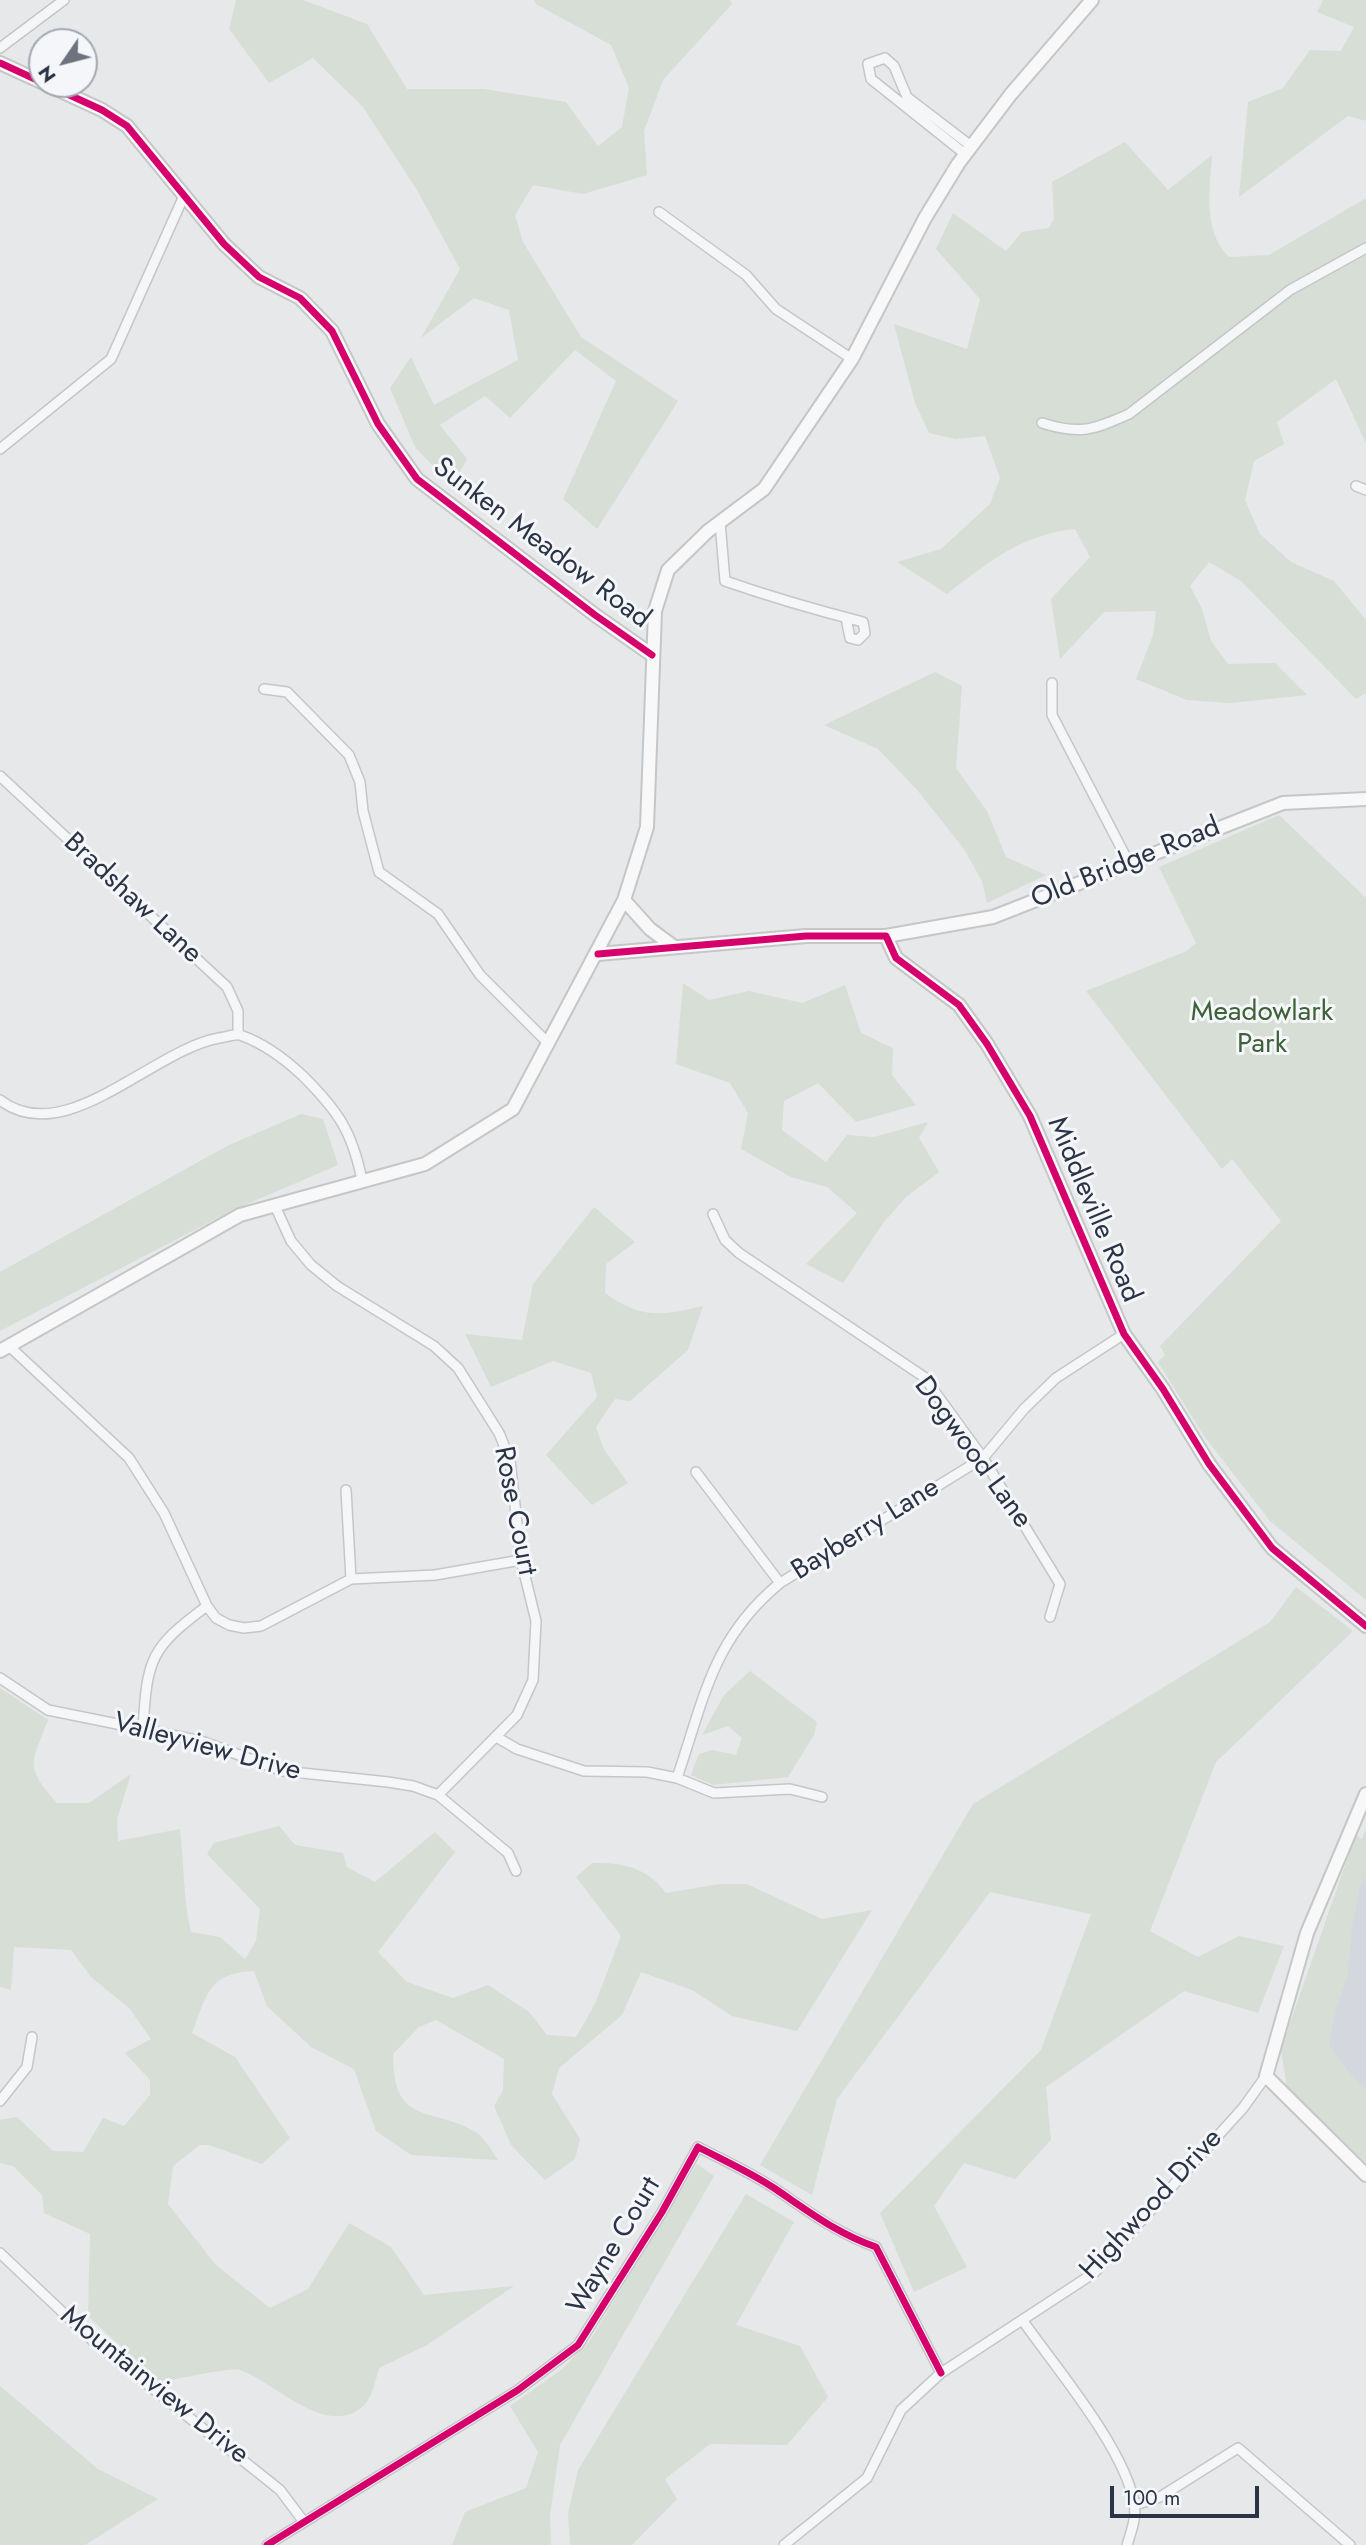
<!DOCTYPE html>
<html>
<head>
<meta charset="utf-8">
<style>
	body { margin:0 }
	#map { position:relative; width:1366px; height:2545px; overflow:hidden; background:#e6e8ea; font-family:Jost,sans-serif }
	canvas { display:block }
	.north { position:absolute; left:28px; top:28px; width:70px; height:70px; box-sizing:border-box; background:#f4f6f9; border:2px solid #a4a8b1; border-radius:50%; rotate:235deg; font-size:19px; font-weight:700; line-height:28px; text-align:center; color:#2b3445 }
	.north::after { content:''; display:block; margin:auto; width:24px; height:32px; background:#6c737f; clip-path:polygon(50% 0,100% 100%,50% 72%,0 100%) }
	.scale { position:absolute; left:1110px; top:2486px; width:149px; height:32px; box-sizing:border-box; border:4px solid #2b3445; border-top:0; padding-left:9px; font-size:21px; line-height:24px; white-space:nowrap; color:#2b3445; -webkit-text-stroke:5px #f4f6f9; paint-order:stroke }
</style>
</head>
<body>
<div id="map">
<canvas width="1366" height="2545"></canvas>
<div class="north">N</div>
<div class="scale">100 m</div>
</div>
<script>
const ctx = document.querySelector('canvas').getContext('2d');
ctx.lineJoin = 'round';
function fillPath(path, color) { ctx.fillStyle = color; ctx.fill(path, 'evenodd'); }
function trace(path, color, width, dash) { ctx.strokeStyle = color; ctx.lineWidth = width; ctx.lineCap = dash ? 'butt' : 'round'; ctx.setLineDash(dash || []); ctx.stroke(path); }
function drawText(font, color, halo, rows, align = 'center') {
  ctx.font = font + ' Jost,sans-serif'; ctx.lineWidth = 6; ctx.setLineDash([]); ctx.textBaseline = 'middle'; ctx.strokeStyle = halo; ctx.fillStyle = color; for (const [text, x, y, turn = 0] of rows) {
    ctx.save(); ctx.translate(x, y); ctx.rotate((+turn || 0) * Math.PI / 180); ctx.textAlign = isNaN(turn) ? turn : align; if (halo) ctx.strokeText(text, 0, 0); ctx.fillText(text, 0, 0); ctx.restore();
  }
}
const built = new Path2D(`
	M1366,1829V2163L1287,2086L1281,2049Z`);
const green = new Path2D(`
	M236,0H303L367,24L407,89H484L566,102L598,146L622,127L629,88L611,45L536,4L534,0H730L732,4L663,80L644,131L647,175L583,194L533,185L515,215L523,242L581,337L678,401L597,529L563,499L616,381L575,350L510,418L485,396L440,425L467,459L452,486L415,447L390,388L411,357L434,405L518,360L509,310L474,298L421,338L460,269L417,190L363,107L313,58L269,83L229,29Z
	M1323,0H1366V121L1348,116L1239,197L1248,102L1283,88L1310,50L1341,51L1354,27L1317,12Z
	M1125,142L1168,190L1212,155C1210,190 1202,230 1229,257L1269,255L1366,198V443L1336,379L1277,422L1284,444L1254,461L1245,500L1260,534L1291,562L1334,581L1366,620V693L1356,699L1241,581L1209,562L1190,586L1202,609L1211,641L1228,664L1275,663L1307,695L1230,703L1187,700L1136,679L1153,635L1156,611L1104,612L1060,659L1051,599L1090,557L1075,529C1022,534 987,563 947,594L897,562L941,549L990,504L1000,478L985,436L956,439L929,433L915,403L894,324L967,349L980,299L936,249L953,213L1006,251L1022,232L1049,228L1054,219L1052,182Z
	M935,672L962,686L956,768L987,811L1006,857L1046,875L987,903L982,881L964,849L918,791L878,749L824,725Z
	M1279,815L1366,898V1600L1270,1521L1204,1436L1158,1362L1165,1355L1160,1346L1281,1221L1232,1159L1222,1169L1086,991L1187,951L1196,943L1159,867Z
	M683,983L709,1000L749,991L802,1003L845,985L861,1033L893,1048L892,1075L916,1105L856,1122L818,1083L784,1101L782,1130L826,1162L847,1135L874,1137L928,1122L919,1138L939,1172L906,1197L884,1222L843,1283L806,1264L857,1213L827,1187L791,1177L741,1149L748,1113L730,1083L676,1064Z
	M301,1114L323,1119L338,1165L231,1211L0,1331V1272L227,1146Z
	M594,1207L635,1242L606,1264L605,1293C641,1319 661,1316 703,1306L688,1350L630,1401L615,1399L596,1427L603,1448L628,1483L592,1505L546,1455L597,1397L591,1373L553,1361L491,1387L465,1334L522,1340L533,1284Z
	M1296,1587L1353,1631L1216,1762L1150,1931L1198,1957L1239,1936L1284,1946L1258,2013L1184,1991L1046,2087L1051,2140L1015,2179L964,2163L934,2206L967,2267L914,2292L880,2213L1041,2050L1091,1914L990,1892L837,2099L812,2195L760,2165L973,1804L1270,1622Z
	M750,1671L817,1722L814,1735L788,1777L713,1785L691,1775L699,1754L712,1750L736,1755L742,1738L728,1726L702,1735L724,1695Z
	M0,1688L48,1720C31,1765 24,1765 57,1803H89L131,1774L117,1819L118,1841L180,1829C184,1864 183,1898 191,1932L220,1937L245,1959L256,1941L260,1909L207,1854L214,1843L279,1826L295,1845L343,1853L347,1867L375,1882L435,1832L455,1852L378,1952L407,1982L453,1998L488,1985L529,2012L547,2035L576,2037L595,2004L621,1936L576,1877L592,1863C622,1862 647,1867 666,1893L720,1884H747L822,1919L872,1910L797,2031L732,2016L692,1990L641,1972L622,2015L559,2068L552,2094L580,2139L575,2159L545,2180L511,2145L494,2106L503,2090L504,2059L436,2020L419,2027L393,2054C393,2126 429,2106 474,2131C484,2136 492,2152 498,2160L411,2155L376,2131L354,2069L311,2047L267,2006L254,1971C208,1973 207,1995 192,2033L235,2057L290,2138L262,2164L209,2145H200L173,2166L168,2204L216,2265L270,2308L308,2289L349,2223L391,2247L424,2295L514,2286L427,2345L379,2368C376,2378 373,2395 366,2403C330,2443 274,2381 240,2370C229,2367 174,2380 159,2382L88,2316L90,2234L44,2213L42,2195L13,2166L0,2163V2120L17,2117L53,2151L83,2152L103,2118L124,2126L150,2095V2080L125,2053L151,2039L129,2008L91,1977L71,1950L14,1947L11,1990L0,1987Z
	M1366,1829V1877L1361,1882L1352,1927L1348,1976L1337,2006L1329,2044L1351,2075L1366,2089V2163L1287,2086L1281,2049L1356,1834L1362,1840Z
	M697,2164L714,2176L560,2445L550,2515L551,2545H452L465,2512L526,2488L538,2452L510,2406L561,2370L589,2342Z
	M746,2194L794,2222L736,2325L800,2346L828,2397L787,2445L710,2444L665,2479L677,2499L632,2545H570L568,2513L578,2470Z
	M0,2386L98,2469L158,2499L85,2545H0Z`);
const street = new Path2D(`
	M0,48L64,0
	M965,154L871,79L868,64L885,58L894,66L907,97L971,146
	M659,212L746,275L776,309L852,359
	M1042,423C1080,435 1093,430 1129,414L1290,290L1366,248
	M0,449L111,359L183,198
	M1356,486L1366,490
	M720,522L725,581C771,597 816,610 863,622L865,633L858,640L850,638L846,618
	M1052,683V715L1129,863
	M264,689L287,692L349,755L360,782L363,811L379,872L438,914L480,975L549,1044
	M0,776L227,987L238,1011V1034
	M0,1100C65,1150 152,1050 219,1038C226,1037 234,1034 240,1035C263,1043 286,1060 303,1076C338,1111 352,1131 362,1180
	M275,1206L291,1241L311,1265L337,1286L434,1346L458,1368L499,1433L510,1460L521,1560L536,1621L533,1680L517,1715L438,1795
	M713,1214L725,1240L739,1253L924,1377L983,1458L1060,1584L1050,1617
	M9,1346L129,1458L164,1513L207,1606L216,1618L229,1625L244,1628L261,1626L351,1579L435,1575L521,1560
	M696,1472L780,1583
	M346,1490L351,1579
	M0,1678L48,1710L201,1741L283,1771L388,1782L413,1786L438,1795L508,1853L516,1871
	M143,1729C147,1659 150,1648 207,1606
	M498,1738L517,1749L584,1771L647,1772L677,1778L714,1793L790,1789L822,1797
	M677,1778C704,1699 712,1639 780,1583L983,1458L1024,1409L1056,1378L1124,1334
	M0,2101L27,2067L32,2037
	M0,2253L92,2340L280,2490L304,2522
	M1023,2321C1056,2368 1125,2449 1134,2503C1137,2517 1131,2532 1127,2545
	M1135,2505L1160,2497L1238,2448L1350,2545
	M267,2545L518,2390L578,2345L662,2212L698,2147C723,2160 750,2172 774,2188C808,2211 836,2233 876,2247L941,2373
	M784,2545L867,2478L901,2410L941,2373L1094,2273L1243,2108L1266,2076`);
const secondary = new Path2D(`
	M0,63L102,110L127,126L224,244L259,277L300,298L332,331L378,424L417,479L595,615L652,655
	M624,900L650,929L673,946
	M886,936L993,917L1283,803L1366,799
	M598,954L806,936H886L896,958L959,1005L987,1044L1030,1116L1124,1334L1163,1389L1209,1464L1272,1548L1366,1626
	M0,1351L240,1215L425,1164L513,1109L624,900L647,827L655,611L668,570L708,531L764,489L852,359L925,218L958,164L1011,94L1092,0
	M1366,1794L1307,1933L1266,2076L1366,2175`);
const cycleway = new Path2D(`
	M0,63L102,110L127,126L224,244L259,277L300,298L332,331L378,424L417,479L595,615L652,655
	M598,954L806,936H886L896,958L959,1005L987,1044L1030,1116L1124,1334L1163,1389L1209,1464L1272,1548L1366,1626
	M267,2545L518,2390L578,2345L662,2212L698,2147C723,2160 750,2172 774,2188C808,2211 836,2233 876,2247L941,2373`);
const streetNames = [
	["Sunken Meadow Road",541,544,37],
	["Old Bridge Road",1126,864,-22],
	["Bradshaw Lane",132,899,43],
	["Middleville Road",1093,1210,67],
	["Dogwood Lane",972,1453,54],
	["Rose Court",514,1511,79],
	["Bayberry Lane",866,1530,-32],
	["Valleyview Drive",207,1748,15],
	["Highwood Drive",1152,2205,-47],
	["Wayne Court",615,2246,-59],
	["Mountainview Drive",154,2386,39]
];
const parkNames = [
	["Meadowlark",1262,1013],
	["Park",1262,1045]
];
fillPath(built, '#d4d7dd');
fillPath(green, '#d6ded6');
trace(street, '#c4c6c8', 12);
trace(secondary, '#c4c6c8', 16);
trace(street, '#f5f6f7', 9);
trace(secondary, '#f8f8f8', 12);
trace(cycleway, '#d6006c', 7);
drawText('28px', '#2b3445', '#f4f6f9', streetNames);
drawText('28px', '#3f6138', '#f4f6f9', parkNames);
</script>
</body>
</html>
